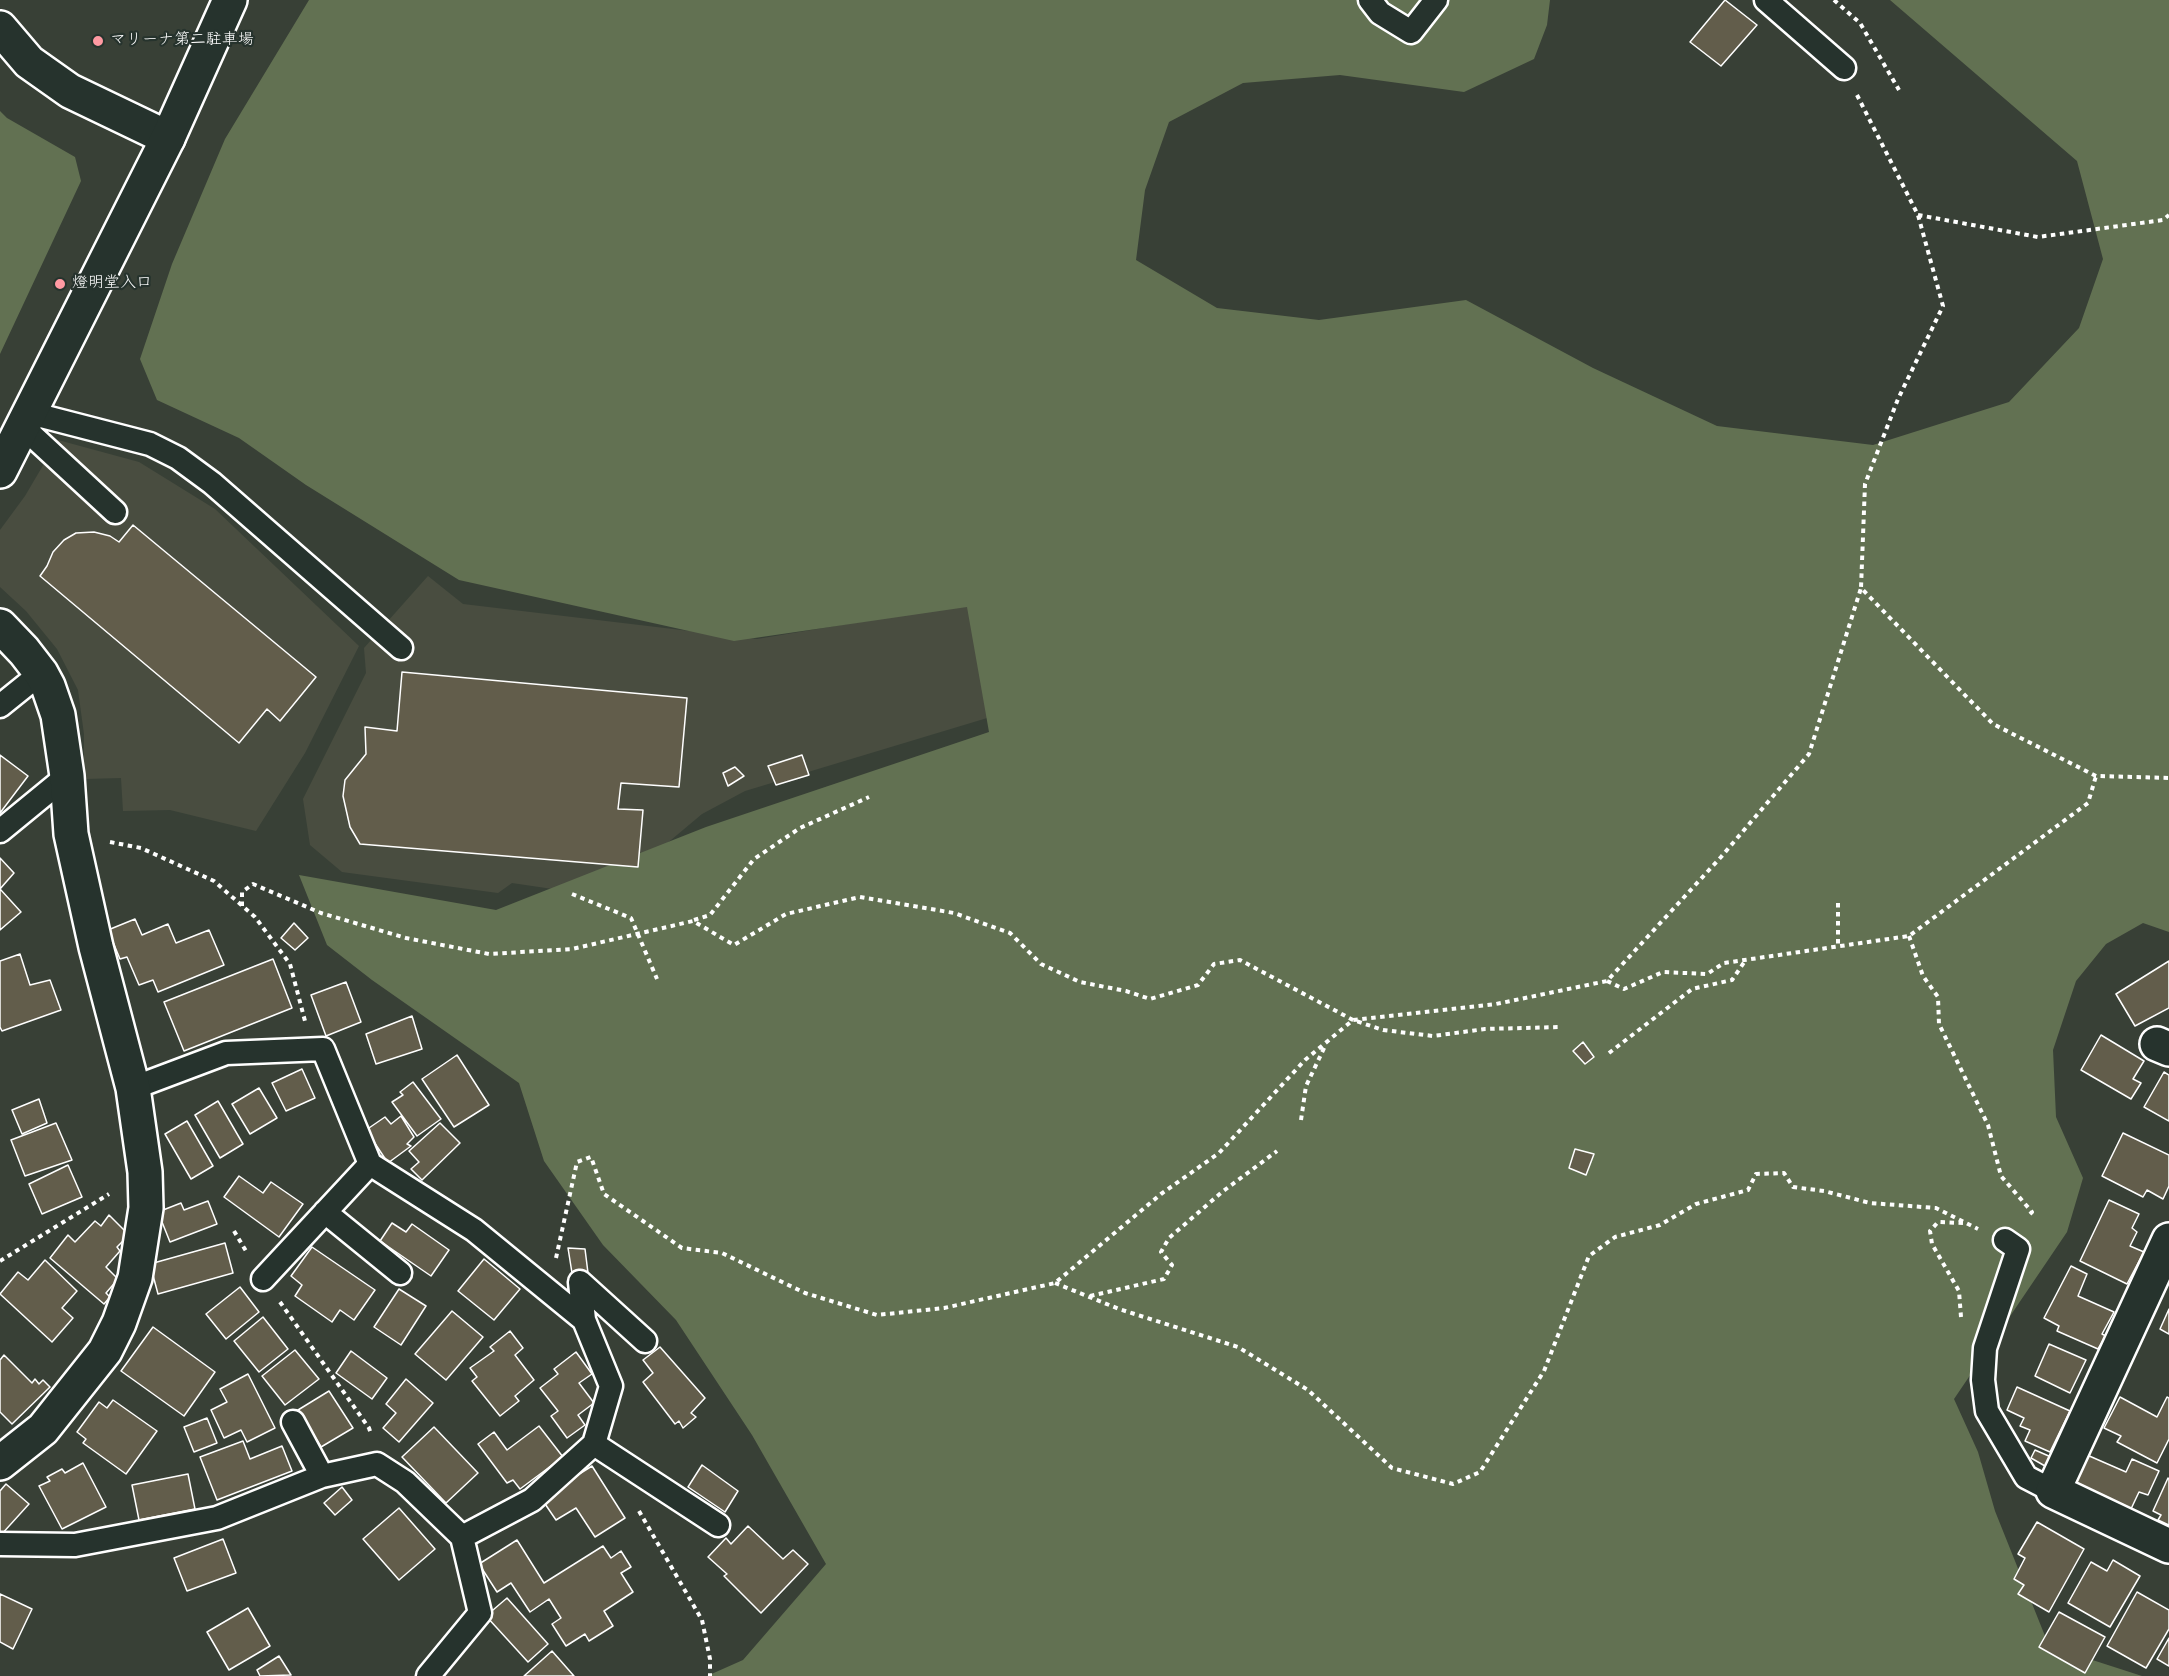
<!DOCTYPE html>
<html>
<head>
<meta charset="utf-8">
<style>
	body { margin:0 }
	canvas { display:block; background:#384036 }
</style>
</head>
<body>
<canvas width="2169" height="1676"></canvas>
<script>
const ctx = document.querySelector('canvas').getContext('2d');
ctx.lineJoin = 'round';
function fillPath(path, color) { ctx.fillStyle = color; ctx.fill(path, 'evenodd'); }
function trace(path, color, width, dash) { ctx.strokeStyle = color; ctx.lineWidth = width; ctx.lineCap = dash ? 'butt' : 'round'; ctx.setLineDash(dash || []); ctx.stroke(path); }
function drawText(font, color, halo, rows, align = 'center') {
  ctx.font = font + ' "Architects Daughter","Klee One",sans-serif'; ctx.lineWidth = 4.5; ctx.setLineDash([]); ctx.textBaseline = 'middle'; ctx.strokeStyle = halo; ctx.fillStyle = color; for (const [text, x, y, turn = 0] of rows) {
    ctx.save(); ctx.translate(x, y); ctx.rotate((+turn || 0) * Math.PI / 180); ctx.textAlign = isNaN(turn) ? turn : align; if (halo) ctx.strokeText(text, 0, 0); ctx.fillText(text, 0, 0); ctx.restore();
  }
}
const built = new Path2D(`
	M58,440L139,462L215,509L359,646L305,753L256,831L170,810L123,811L121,778L84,779V734L78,690L57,649L26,611L0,587V530L25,496Z
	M428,576L463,604L757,639L1004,598L1017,709L745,791L702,814L640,866L573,892L512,883L498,893L342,872L310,845L303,799L366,673L364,648Z`);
const green = new Path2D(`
	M309,0H1550L1547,25L1534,59L1464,92L1340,75L1243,83L1169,122L1145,190L1136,260L1217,308L1319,320L1466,300L1593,368L1717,426L1873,445L2009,402L2079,328L2103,259L2077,161L1890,0H2169V932L2143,923L2106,944L2076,981L2053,1050L2056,1117L2083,1178L2067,1232L1954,1399L1978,1452L1995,1511L2049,1646L2142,1676H707L743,1660L826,1564L752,1435L676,1320L603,1245L544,1161L519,1083L372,980L327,945L299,875L496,910L706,827L989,732L967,607L734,641L459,580L306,485L239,438L157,400L140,359L172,264L225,139Z
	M0,111L7,118L75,157L81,181L0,354Z`);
const building = new Path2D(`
	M1725,0L1757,25L1721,66L1690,42Z
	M133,525L316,677L280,721L267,709L239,743L40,576L47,566L53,552L64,540L76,533L94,532L110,536L119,542Z
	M402,672L687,698L679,787L621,783L618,809L643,810L638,867L360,844L350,827L343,796L345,780L366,754L365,727L397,731Z
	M0,755L28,776L0,813Z
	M802,755L809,775L776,785L768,766Z
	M735,767L744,776L728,786L723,773Z
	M0,858L14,873L0,889Z
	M0,889L21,912L0,930Z
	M135,919L142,935L168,924L176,943L209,930L224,965L158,992L153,980L139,985L127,957L120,959L108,930Z
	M294,923L308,938L295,950L281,938Z
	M20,954L30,985L50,980L61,1010L2,1031L0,1027V961Z
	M273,959L292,1008L184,1051L164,1002Z
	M2169,961V1008L2135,1026L2116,994Z
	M346,982L361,1022L326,1036L311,995Z
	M412,1016L422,1049L376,1064L366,1034Z
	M2101,1035L2144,1061L2133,1079L2141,1083L2131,1099L2081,1070Z
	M1583,1042L1594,1057L1585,1064L1573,1051Z
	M457,1055L489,1105L454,1127L422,1079Z
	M302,1069L315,1098L286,1111L272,1083Z
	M2164,1072L2169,1075V1121L2144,1107Z
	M413,1082L441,1119L417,1136L392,1102L403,1095L400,1092Z
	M259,1088L277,1118L250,1134L232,1104Z
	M39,1099L47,1123L22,1134L12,1110Z
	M218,1101L243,1144L220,1158L195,1115Z
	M401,1116L414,1137L407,1144L411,1146L388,1163L366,1130L385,1117L391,1124Z
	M187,1121L213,1166L191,1179L165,1134Z
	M56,1123L72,1160L25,1176L11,1140Z
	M440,1123L460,1143L422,1180L411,1169L419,1162L409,1151Z
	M2123,1133L2169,1155V1186L2163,1199L2147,1190L2143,1197L2102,1176Z
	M1575,1149L1594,1154L1586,1175L1569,1168Z
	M68,1165L82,1197L42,1214L29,1184Z
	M239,1176L263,1193L271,1182L303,1204L279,1237L224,1197Z
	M2109,1200L2139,1214L2132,1228L2137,1232L2130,1246L2144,1252L2127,1284L2080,1261Z
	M208,1201L217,1224L170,1242L158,1212L181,1203L184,1210Z
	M109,1215L129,1235L117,1247L120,1251L106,1267L118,1279L106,1293L110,1297L104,1304L50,1258L68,1235L75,1242L95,1221L101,1226Z
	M392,1223L406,1232L412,1224L449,1250L431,1276L380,1241Z
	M225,1243L233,1273L158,1294L150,1264Z
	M312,1247L375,1290L354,1320L340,1310L332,1322L295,1296L302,1285L291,1276Z
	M568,1248L585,1249L588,1273H572Z
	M484,1259L520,1289L494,1320L458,1291Z
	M45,1260L77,1291L62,1308L73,1318L52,1342L0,1294L18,1272L28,1280Z
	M2071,1266L2087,1274L2078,1296L2114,1312L2102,1334L2106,1336L2098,1349L2057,1331L2059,1326L2044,1318Z
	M240,1287L259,1312L226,1339L206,1314Z
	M399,1289L426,1306L401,1345L374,1327Z
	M2169,1309V1334L2160,1329Z
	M452,1311L483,1337L446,1380L415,1354Z
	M263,1317L288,1349L259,1372L234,1341Z
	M153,1327L215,1372L184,1416L121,1371Z
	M510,1331L523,1348L515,1355L534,1380L515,1396L519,1401L500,1416L472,1381L477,1377L470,1368L494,1351L490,1347Z
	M2049,1344L2086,1360L2070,1393L2035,1376Z
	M660,1347L705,1398L691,1413L696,1417L683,1428L679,1421L675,1424L643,1382L653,1373L643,1360Z
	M295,1350L319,1379L285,1405L262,1376Z
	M351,1351L387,1378L372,1399L336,1373Z
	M576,1352L592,1374L579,1383L594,1403L578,1415L585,1425L567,1438L551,1416L558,1411L540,1388L558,1374L554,1369Z
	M4,1355L32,1383L35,1379L39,1384L43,1380L50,1387L12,1424L0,1412V1360Z
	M248,1374L275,1428L247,1442L241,1430L224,1438L211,1410L227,1402L220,1389Z
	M406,1379L433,1403L399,1442L383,1428L396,1413L386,1404Z
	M2017,1387L2070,1411L2050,1452L2025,1441L2030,1430L2020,1426L2024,1418L2007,1410Z
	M329,1391L353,1428L321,1447L298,1410Z
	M2120,1397L2157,1417L2167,1397L2169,1398V1439L2157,1463L2117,1442L2121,1436L2104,1428Z
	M113,1400L157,1431L126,1474L83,1443L86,1439L77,1432L99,1402L107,1408Z
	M207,1418L217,1443L194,1452L184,1427Z
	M539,1426L563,1457L520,1489L513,1480L507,1483L478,1444L494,1432L507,1450Z
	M434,1427L478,1473L446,1503L402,1457Z
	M243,1441L250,1459L282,1446L292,1471L217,1500L200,1457Z
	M2035,1450L2051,1457L2045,1466L2031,1458Z
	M2087,1455L2126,1472L2132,1459L2159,1471L2148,1495L2139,1492L2130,1511L2074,1485Z
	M83,1463L106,1507L62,1529L39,1486L50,1481L47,1477L62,1469L65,1473Z
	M702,1465L738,1491L725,1512L688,1487Z
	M592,1466L625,1518L595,1537L576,1508L556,1520L541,1498Z
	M188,1474L195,1509L139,1520L132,1485Z
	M2168,1478L2169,1479V1525L2158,1520L2161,1515L2153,1511Z
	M6,1484L29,1504L0,1536V1491Z
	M342,1487L352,1500L335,1515L324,1503Z
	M399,1508L435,1549L399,1580L363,1539Z
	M2037,1522L2084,1549L2049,1612L2018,1594L2024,1585L2014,1579L2025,1558L2018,1554Z
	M748,1526L783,1559L793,1550L808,1564L761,1613L724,1576L727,1574L708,1557L726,1538L731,1544Z
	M223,1539L236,1573L187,1591L174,1558Z
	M517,1540L544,1583L603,1546L611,1558L621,1551L631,1567L621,1573L633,1592L604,1611L613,1626L589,1641L585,1634L566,1646L552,1624L561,1618L549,1599L530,1612L511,1583L497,1592L479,1564Z
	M2113,1560L2140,1576L2110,1627L2068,1603L2091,1562L2107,1571Z
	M2137,1592L2169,1610V1629L2146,1668L2107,1646Z
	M0,1594L32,1609L13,1649L0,1642Z
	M507,1598L548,1644L528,1662L486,1616Z
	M248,1608L270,1646L229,1670L207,1632Z
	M2059,1612L2105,1637L2085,1673L2039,1647Z
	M2169,1638V1666L2157,1659Z
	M552,1651L574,1676H524Z
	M279,1656L291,1675L260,1676L257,1670Z`);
const path = new Path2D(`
	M1834,0L1860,23L1899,90
	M1857,95L1918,215L1943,306L1898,399L1865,484L1861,588L1993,724L2096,776L2169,778
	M1918,215L2038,237L2163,220L2169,215
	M110,842L141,848L214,881L255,917L290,964L305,1021
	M572,894L631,918L657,979
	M1838,903V946
	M242,906V892L253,884L321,913L406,938L489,954L572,949L693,921L734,945L786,914L860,897L954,913L1010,933L1041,964L1080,982L1126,991L1150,999L1198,985L1214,964L1240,960L1353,1020L1383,1030L1433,1036L1485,1029L1560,1027
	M694,920L710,915L754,859L800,828L869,797
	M1909,936L1923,976L1938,997L1939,1024L1988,1125L2001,1176L2032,1212L2027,1217
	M1607,981L1624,989L1663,972L1707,974L1724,963L1909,936L2088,803L2096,776
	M1609,1053L1692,989L1732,980L1745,961
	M1301,1120L1306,1086L1326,1044
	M234,1231L246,1251
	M556,1258L577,1162L591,1157L604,1194L682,1248L722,1253L805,1293L877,1315L944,1308L1055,1283L1161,1194L1219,1153L1305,1060L1353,1020L1496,1004L1607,981L1721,857L1809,754L1861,588
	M0,1261L109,1194
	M1055,1283L1119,1309L1238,1347L1308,1390L1392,1468L1453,1484L1480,1472L1544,1371L1589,1256L1615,1237L1660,1225L1696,1204L1748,1190L1756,1174L1784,1173L1793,1187L1824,1191L1870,1203L1936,1208L1978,1229
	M1090,1296L1164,1279L1172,1265L1161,1252L1169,1238L1222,1192L1277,1151
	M280,1302L369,1428L371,1434
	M1961,1317L1959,1291L1932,1244L1930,1231L1938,1222L1963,1223
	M639,1511L702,1620L710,1659V1676`);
const service = new Path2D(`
	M1370,0L1380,13L1411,32L1436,0
	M1766,0L1844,68
	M30,413L150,444L178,458L212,483L401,648
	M23,427L115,512
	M0,706L41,673
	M0,831L67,776
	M325,1212L400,1273
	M2005,1240L2018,1249L1985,1348L1983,1380L1987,1411L2026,1477L2053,1491
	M263,1279L370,1164
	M584,1320L580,1282L645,1341
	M293,1422L322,1476
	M594,1444L718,1525
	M0,1544L75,1545L217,1518L322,1476L377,1464L405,1482L462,1537L532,1500L594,1444L611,1386L584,1320L474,1230L370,1164L323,1049L226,1053L133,1088
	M428,1676L480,1613L462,1537`);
const minor = new Path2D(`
	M0,28L29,62L70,91L168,138
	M0,626L24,651L41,673L48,686L58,715L67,776L71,834L96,947L133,1088L145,1172L146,1208L135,1278L119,1323L105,1351L43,1429L0,1463
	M2157,1044L2169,1049
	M2169,1240L2053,1491L2169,1546`);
const tertiary = new Path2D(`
	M0,471L168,138L230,0`);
const markers = [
	[98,41,6,"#ff9aa2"],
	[60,284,6,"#ff9aa2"]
];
const poiNames = [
	["マリーナ第二駐車場",110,41],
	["燈明堂入口",72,284]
];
fillPath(built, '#494d40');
fillPath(green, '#627152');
fillPath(building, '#625d4b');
trace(building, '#fff', 1.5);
trace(service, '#fff', 27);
trace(minor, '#fff', 38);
trace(tertiary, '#fff', 38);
trace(path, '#fff', 4, [4.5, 4.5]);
trace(service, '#26332d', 22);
trace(minor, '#26332d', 33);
trace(tertiary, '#26332d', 33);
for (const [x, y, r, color] of markers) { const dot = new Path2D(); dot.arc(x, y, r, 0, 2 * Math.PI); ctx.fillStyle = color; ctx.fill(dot); trace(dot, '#26332d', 2); }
drawText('16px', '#fff', '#26332d', poiNames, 'left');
</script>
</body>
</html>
